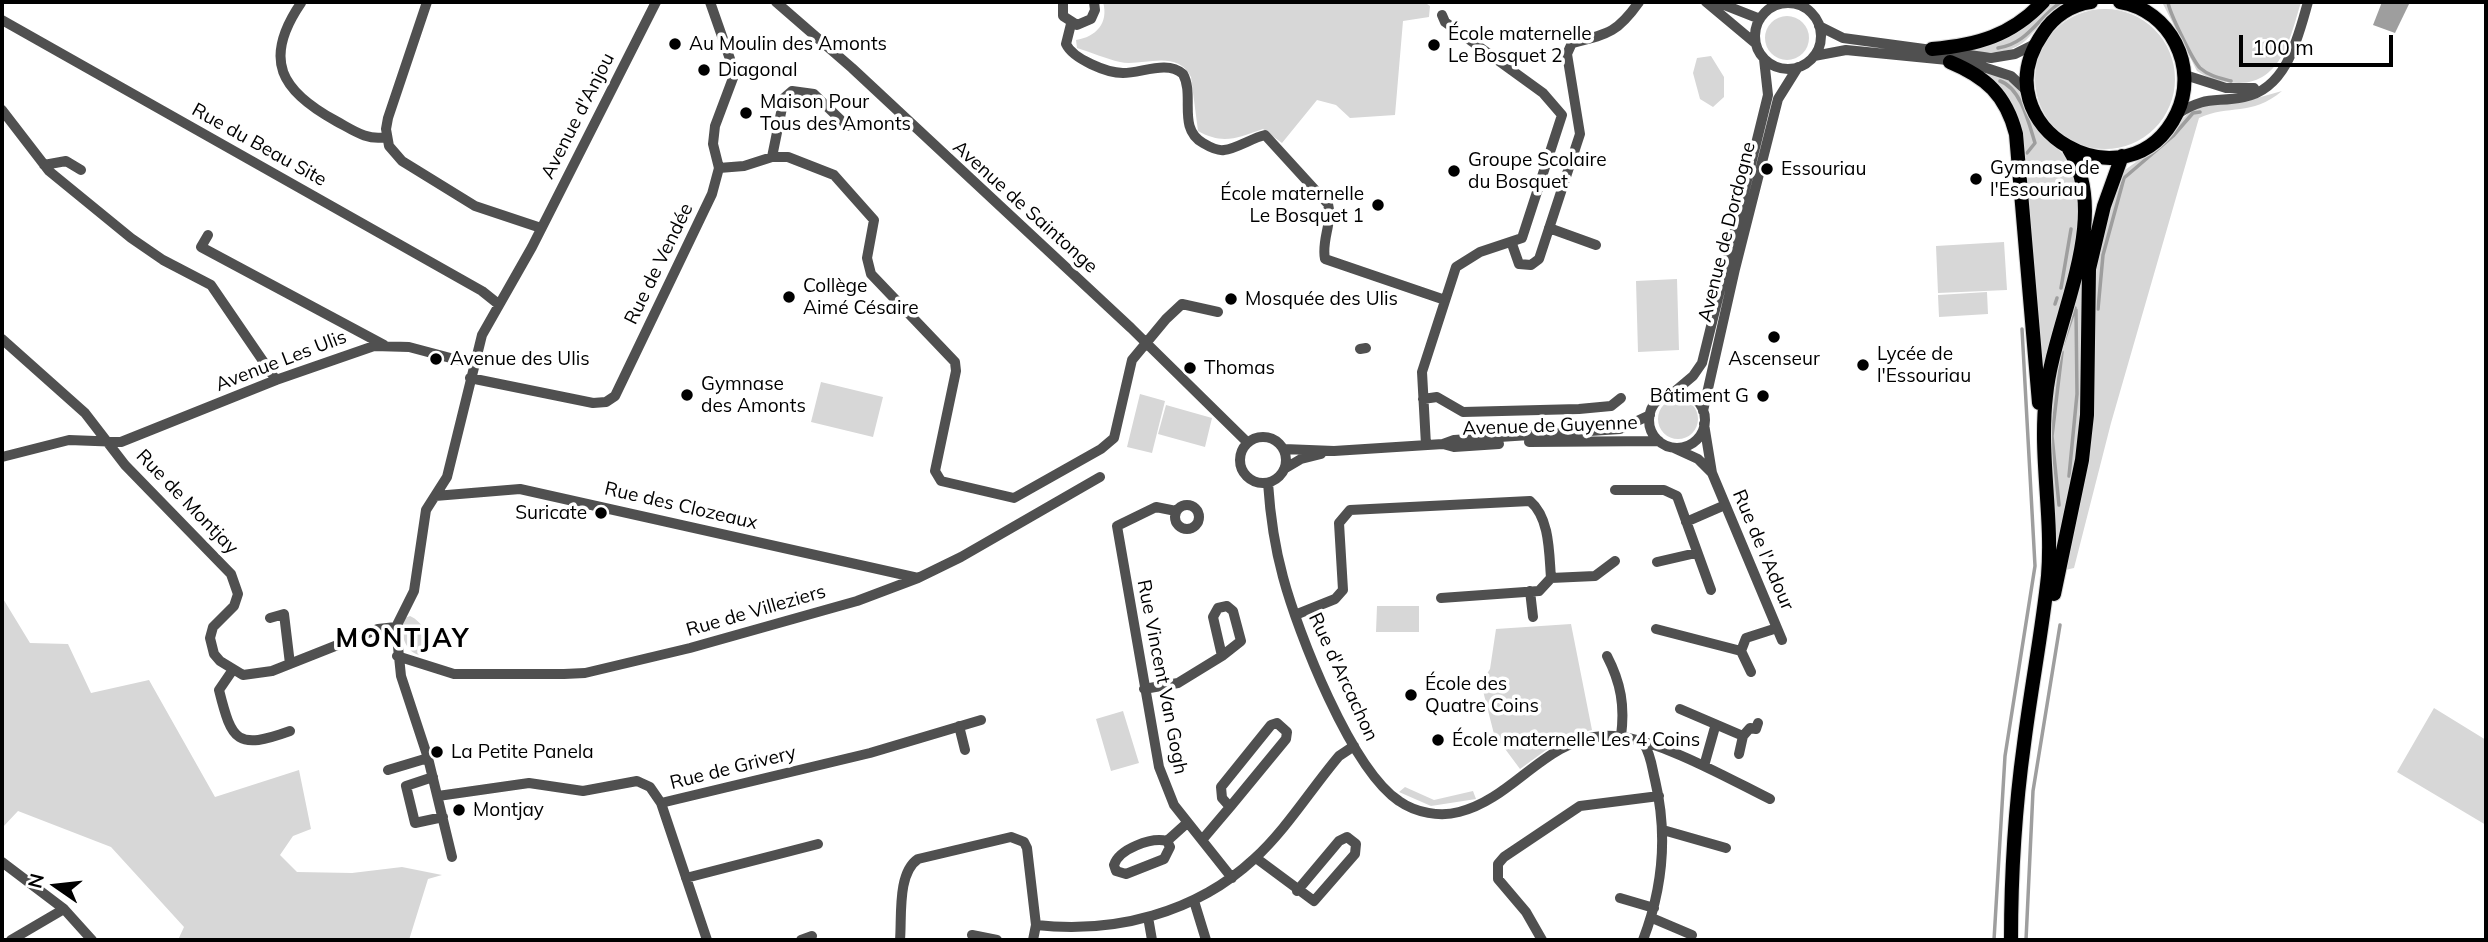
<!DOCTYPE html>
<html>
<head>
<meta charset="utf-8">
<style>
	body { margin:0 }
	#map { position:relative; width:2488px; height:942px; overflow:hidden; background:#fff; font-family:Mulish,sans-serif }
	canvas { display:block }
	.frame { position:absolute; inset:0; border:4px solid #000; pointer-events:none }
	.north { position:absolute; left:21px; top:851px; width:70px; height:70px; -webkit-text-stroke:5px #fff; paint-order:stroke; rotate:284deg; font-size:19px; font-weight:700; line-height:28px; text-align:center; color:#000 }
	.north::after { content:''; display:block; margin:auto; width:24px; height:32px; background:#000; clip-path:polygon(50% 0,100% 100%,50% 72%,0 100%) }
	.scale { position:absolute; left:2239px; top:35px; width:154px; height:32px; box-sizing:border-box; border:4px solid #000; border-top:0; padding-left:9px; font-size:21px; line-height:24px; white-space:nowrap; color:#000; -webkit-text-stroke:5px #fff; paint-order:stroke }
</style>
</head>
<body>
<div id="map">
<canvas width="2488" height="942"></canvas>
<div class="frame"></div>
<div class="north">N</div>
<div class="scale">100 m</div>
</div>
<script>
const ctx = document.querySelector('canvas').getContext('2d');
ctx.lineJoin = 'round';
function fillPath(path, color) { ctx.fillStyle = color; ctx.fill(path, 'evenodd'); }
function trace(path, color, width, dash) { ctx.strokeStyle = color; ctx.lineWidth = width; ctx.lineCap = dash ? 'butt' : 'round'; ctx.setLineDash(dash || []); ctx.stroke(path); }
function drawText(font, color, halo, rows, align = 'center') {
  ctx.font = font + ' Mulish,sans-serif'; ctx.lineWidth = 7; ctx.setLineDash([]); ctx.textBaseline = 'middle'; ctx.strokeStyle = halo; ctx.fillStyle = color; for (const [text, x, y, turn = 0] of rows) {
    ctx.save(); ctx.translate(x, y); ctx.rotate((+turn || 0) * Math.PI / 180); ctx.textAlign = isNaN(turn) ? turn : align; if (halo) ctx.strokeText(text, 0, 0); ctx.fillText(text, 0, 0); ctx.restore();
  }
}
const green = new Path2D(`
	M1103,2H1424L1430,6L1429,17L1403,21L1395,115L1350,118L1336,105L1317,100L1282,143L1263,129C1237,138 1223,145 1198,131L1191,77C1177,48 1141,67 1120,62C1106,59 1091,52 1077,48L1076,40C1096,37 1109,23 1103,2Z
	M2049,2H2070C2019,31 2038,59 1965,51Z
	M2162,2H2301C2291,35 2282,83 2239,83C2224,83 2210,80 2197,71Z
	M2035 79a70 70 0 1 1 140 0a70 70 0 1 1-140 0Z
	M1765 38a22 22 0 1 1 44 0a22 22 0 1 1-44 0Z
	M1711,56L1724,77V97L1713,107L1700,99L1693,73L1697,58Z
	M1984,72L2010,79L2018,88L2032,123L2069,160L2080,183L2076,256L2043,385L2019,125Z
	M2282,91C2251,117 2229,104 2199,118L2111,423L2074,568L2065,570L2086,477L2095,266L2122,172L2160,145L2188,113L2202,105L2250,100Z
	M2004,242L2007,290L1938,293L1936,246Z
	M2082,268L2083,365L2078,449L2050,594L2049,390Z
	M1677,279L1679,350L1638,352L1636,281Z
	M1987,292L1988,314L1939,317L1938,295Z
	M821,382L883,397L873,437L811,422Z
	M1140,394L1165,401L1152,453L1127,447Z
	M1658 419a20 20 0 1 1 40 0a20 20 0 1 1-40 0Z
	M1166,405L1212,418L1205,447L1158,434Z
	M2,597L30,643L68,644L91,693L149,680L215,797L299,770L311,829L293,836L280,855L297,872L352,873L402,867L442,875L428,879L409,940H178L184,927L111,847L18,811L2,828Z
	M1377,606H1419V632H1376Z
	M410,616C423,622 430,636 427,650L419,655C404,651 399,631 405,618Z
	M1571,624L1592,730L1564,737L1520,769L1494,734L1481,683L1490,669L1496,629Z
	M2434,708L2486,740V825L2397,772Z
	M1123,711L1139,763L1111,771L1096,719Z
	M1405,787L1434,800L1473,791L1476,799L1431,806L1399,792Z`);
const water = new Path2D(`
	M2382,2H2410L2395,33L2373,25Z`);
const stream = new Path2D(`
	M2168,2C2169,12 2193,61 2200,68C2209,76 2220,78 2231,81
	M1998,48C2027,44 2038,18 2061,2
	M2000,81C2021,88 2029,124 2035,143L2027,153
	M2061,288L2071,229
	M2055,304L2057,298
	M2098,309L2103,255L2124,178L2173,136L2193,113L2200,112
	M2063,344L2075,308
	M2069,476L2077,394L2076,310
	M2059,505L2052,436L2062,352
	M1994,940L2005,756L2035,566L2022,329
	M2026,940L2033,791L2060,625`);
const minor = new Path2D(`
	M427,2L388,118L386,129L389,146L402,161L475,206L541,228
	M776,2L852,68L1131,328L1247,442
	M1063,2V16L1077,25L1091,19L1095,10L1094,2
	M1706,2L1755,43
	M1717,2L1760,19
	M301,3C262,60 281,91 336,121C353,130 367,141 386,137
	M1755 36a33 33 0 1 1 66 0a33 33 0 1 1-66 0Z
	M2,20L482,291L497,303
	M1071,24L1066,44C1073,59 1107,73 1123,73C1142,73 1167,60 1183,74C1195,96 1177,128 1203,143C1208,146 1218,151 1224,150C1236,149 1252,138 1265,135L1328,204C1333,223 1321,240 1325,259L1445,300
	M1819,26L1843,38L1991,58L2015,54L2035,44
	M1814,56L1846,50L1968,62L2011,76L2028,92
	M2185,75L2226,88H2254
	M2,110L49,171L131,238L163,260L211,285L276,380
	M2177,114C2207,95 2214,103 2244,97C2287,89 2298,37 2308,2
	M772,157L784,98L792,91L814,94L847,126
	M44,165L66,161L81,170
	M719,168L744,166L772,157H788L834,175L874,220L867,258L871,274L955,362L956,371L935,471L941,481L1014,498L1101,449L1114,438L1132,360L1166,319L1182,304L1218,312
	M1549,228L1596,245
	M208,235L201,247L384,345
	M1512,244L1519,264L1531,265L1539,259L1580,134L1567,54L1572,43C1608,34 1617,33 1639,2
	M2,339L85,413L125,465L231,574L238,594L234,606L213,627L210,638L214,654L220,661L243,675L272,671L378,629L396,627
	M1360,349L1366,348
	M470,378L593,403L606,402L615,396L712,194L719,168L713,144L715,126L733,78L730,59L710,2
	M1674,392L1693,376L1702,363L1768,95L1764,59
	M1649 420a28 28 0 1 1 56 0a28 28 0 1 1-56 0Z
	M1423,399L1437,397L1463,412L1579,409L1611,406L1621,398
	M1703,411L1735,269L1778,99L1798,67
	M1704,424L1712,473L1782,640
	M1240 460a23 23 0 1 1 46 0a23 23 0 1 1-46 0Z
	M1529,442L1659,441
	M1443,444L1454,447L1499,444
	M1426,445L1422,372L1456,267L1480,252L1522,238L1562,115L1543,93L1445,22L1442,15
	M1674,448L1698,459L1712,473
	M1284,449L1334,451L1443,444L1454,440L1620,429L1650,415
	M2,457L69,440L121,442L276,380L374,346L409,347L473,364
	M1284,469L1301,459L1321,454
	M1268,483C1270,513 1275,548 1283,577C1298,633 1351,769 1399,801C1416,813 1440,817 1459,812C1513,799 1545,739 1603,736C1650,733 1727,778 1770,799
	M1615,490H1664L1677,496L1711,590
	M435,496L520,489L918,578
	M1175 517a12 12 0 1 1 24 0a12 12 0 1 1-24 0Z
	M1176,511L1156,507L1117,526L1159,767L1174,805L1232,878
	M1686,522L1725,505
	M1657,562L1696,553
	M1551,578L1595,576L1615,561
	M1530,591L1533,617
	M1295,615L1335,599L1343,590L1339,523L1350,510L1530,501C1550,518 1549,553 1551,578L1539,591L1441,598
	M270,618L284,614L290,664
	M1656,629L1741,651L1746,638L1777,628
	M1741,651L1751,672
	M397,656L454,674H564L585,673L690,648L857,601L918,578L961,557L1100,477
	M1607,656C1621,683 1625,706 1621,736
	M232,671L219,690C232,742 237,750 290,731
	M1144,689L1178,683L1222,656L1213,617L1218,608L1227,606L1233,611L1241,641L1222,656
	M1680,709L1743,736L1739,754
	M1277,723L1287,732L1286,739L1230,807L1222,798L1221,787L1271,725Z
	M959,726L965,750
	M1743,736L1750,728L1756,729L1758,723
	M1704,766L1715,727
	M388,770L428,758
	M433,777L406,786L415,823L443,817
	M438,796L529,783L583,791L637,781L650,787L661,803L707,940
	M661,803L870,753L981,720
	M1663,830L1726,848
	M1202,840L1230,807
	M1167,841C1151,837 1119,849 1114,865L1116,871L1126,874L1164,859L1170,847L1167,841L1187,823
	M452,857L428,758L401,676L396,627L414,591L426,510L447,477L482,335L532,247L656,2
	M1256,858L1314,901L1355,854L1356,844L1347,837L1339,841L1297,891
	M2,862L64,909L92,940
	M686,878L818,844
	M1620,898L1654,908
	M1194,901L1206,940
	M1148,917L1152,940
	M1652,918L1692,935
	M1036,925C1114,934 1196,913 1254,859C1286,830 1311,789 1339,756L1354,746
	M972,935L997,940
	M11,940L64,909
	M801,940L812,936
	M900,940C902,917 897,873 918,859L1011,837L1024,842L1027,848L1036,925L1033,940
	M1542,940L1526,912L1498,879V864L1504,857L1580,806L1659,796
	M1643,940C1663,888 1668,835 1655,780C1652,768 1651,755 1644,744`);
const major = new Path2D(`
	M2091,2C2072,4 2053,17 2043,33C1977,128 2129,213 2177,113C2199,67 2170,10 2120,2
	M1932,49C1977,45 2011,36 2043,2
	M1950,62C1986,77 2006,95 2016,134L2039,403
	M2054,594L2082,460L2087,415L2089,269L2104,206L2122,156
	M2011,940C2011,875 2015,809 2024,744C2031,688 2042,632 2048,576C2053,516 2039,456 2046,396C2053,320 2113,220 2069,149`);
const markers = [
	[675,44,7,"#000"],
	[1434,45,7,"#000"],
	[704,70,7,"#000"],
	[746,113,7,"#000"],
	[1767,169,7,"#000"],
	[1454,171,7,"#000"],
	[1976,179,7,"#000"],
	[1378,205,7,"#000"],
	[789,297,7,"#000"],
	[1231,299,7,"#000"],
	[1774,337,7,"#000"],
	[436,359,7,"#000"],
	[1863,365,7,"#000"],
	[1190,368,7,"#000"],
	[687,395,7,"#000"],
	[1763,396,7,"#000"],
	[601,513,7,"#000"],
	[1411,695,7,"#000"],
	[1438,740,7,"#000"],
	[437,752,7,"#000"],
	[459,810,7,"#000"]
];
const poiNames = [
	["École maternelle",1448,34],
	["Le Bosquet 2",1448,56],
	["Au Moulin des Amonts",689,44],
	["Diagonal",718,70],
	["Maison Pour",760,102],
	["Tous des Amonts",760,124],
	["Groupe Scolaire",1468,160],
	["du Bosquet",1468,182],
	["Gymnase de",1990,168],
	["l'Essouriau",1990,190],
	["Essouriau",1781,169],
	["École maternelle",1364,194,"right"],
	["Le Bosquet 1",1364,216,"right"],
	["Collège",803,286],
	["Aimé Césaire",803,308],
	["Mosquée des Ulis",1245,299],
	["Lycée de",1877,354],
	["l'Essouriau",1877,376],
	["Avenue des Ulis",450,359],
	["Ascenseur",1774,359,"center"],
	["Thomas",1204,368],
	["Gymnase",701,384],
	["des Amonts",701,406],
	["Bâtiment G",1749,396,"right"],
	["Suricate",587,513,"right"],
	["École des",1425,684],
	["Quatre Coins",1425,706],
	["École maternelle Les 4 Coins",1452,740],
	["La Petite Panela",451,752],
	["Montjay",473,810]
];
const streetNames = [
	["Avenue d'Anjou",578,116,-63],
	["Rue du Beau Site",259,145,29],
	["Avenue de Saintonge",1025,207,42],
	["Avenue de Dordogne",1727,232,-76],
	["Rue de Vendée",659,264,-64],
	["Avenue Les Ulis",281,361,-21],
	["Avenue de Guyenne",1550,426,-2],
	["Rue de Montjay",187,502,46],
	["Rue des Clozeaux",681,506,13],
	["Rue de l'Adour",1763,550,67],
	["Rue de Villeziers",756,611,-16],
	["Rue Vincent Van Gogh",1162,677,79],
	["Rue d'Arcachon",1343,677,65],
	["Rue de Grivery",733,768,-14]
];
const districtNames = [
	["MONTJAY",403,639]
];
fillPath(green, '#d7d7d7');
fillPath(water, '#9e9e9e');
trace(stream, '#9e9e9e', 3.5);
trace(major, '#dbdbdb', 16);
trace(minor, '#505050', 10);
trace(major, '#000', 14);
for (const [x, y, r, color] of markers) { const dot = new Path2D(); dot.arc(x, y, r, 0, 2 * Math.PI); ctx.fillStyle = color; ctx.fill(dot); trace(dot, '#fff', 2.5); }
drawText('19px', '#000', '#fff', poiNames, 'left');
drawText('19px', '#000', '#fff', streetNames);
ctx.letterSpacing = '2px';
drawText('bold 26px', '#000', '#fff', districtNames);
ctx.letterSpacing = '0px';
</script>
</body>
</html>
